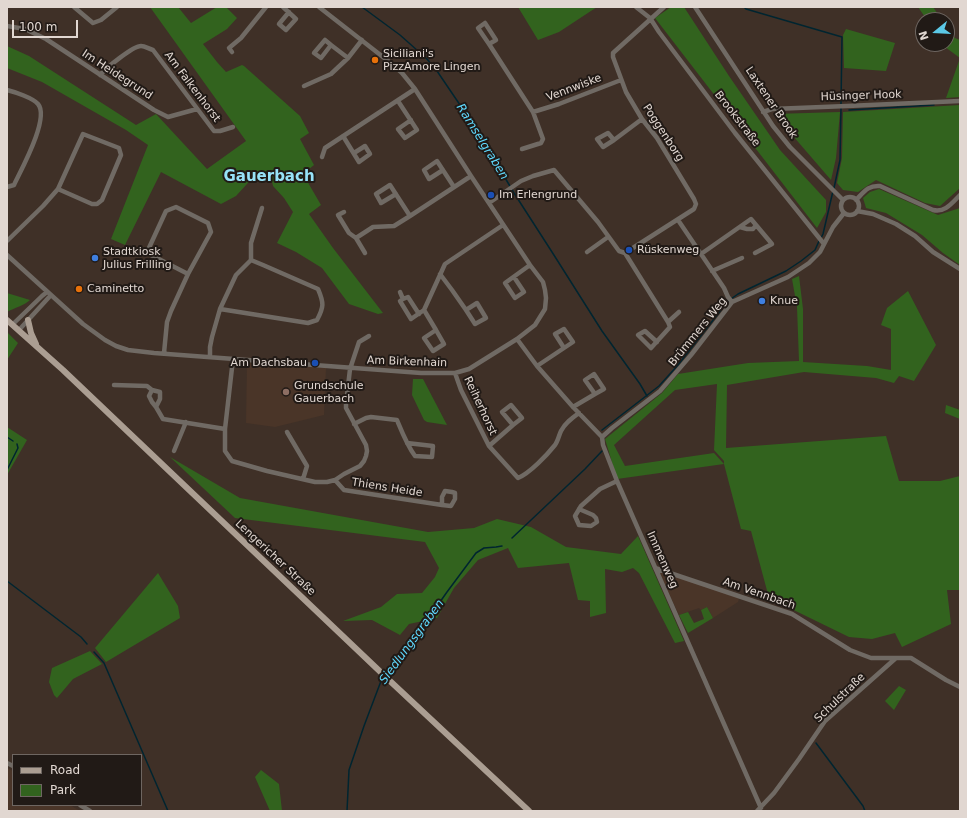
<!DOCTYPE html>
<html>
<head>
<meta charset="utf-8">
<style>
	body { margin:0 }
	#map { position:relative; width:967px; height:818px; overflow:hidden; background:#3f3027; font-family:"DejaVu Sans",sans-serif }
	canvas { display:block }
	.frame { position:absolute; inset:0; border:8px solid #e1d7d1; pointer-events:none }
	.legend { position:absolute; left:12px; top:754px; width:130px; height:52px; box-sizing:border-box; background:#211a16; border:1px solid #6e6661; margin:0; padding:5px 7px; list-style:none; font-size:12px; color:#e1d7d1 }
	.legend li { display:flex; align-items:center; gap:8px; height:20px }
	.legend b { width:20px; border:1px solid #6e6661 }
	.north { position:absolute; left:915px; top:12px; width:40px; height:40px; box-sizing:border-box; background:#211a16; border:1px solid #6e6661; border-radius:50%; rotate:252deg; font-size:11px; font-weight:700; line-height:16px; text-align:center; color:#e1d7d1 }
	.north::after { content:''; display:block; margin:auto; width:14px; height:18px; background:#5bc8e6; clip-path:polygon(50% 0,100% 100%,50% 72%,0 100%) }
	.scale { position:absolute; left:12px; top:20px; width:66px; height:18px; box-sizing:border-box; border:2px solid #e1d7d1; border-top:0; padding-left:5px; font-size:12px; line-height:14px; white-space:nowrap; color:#e1d7d1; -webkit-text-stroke:3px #211a16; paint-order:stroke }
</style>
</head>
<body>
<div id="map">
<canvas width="967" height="818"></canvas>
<div class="frame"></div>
<ul class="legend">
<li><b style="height:5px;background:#ab9e92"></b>Road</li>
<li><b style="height:11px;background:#32631e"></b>Park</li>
</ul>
<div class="north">N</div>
<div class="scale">100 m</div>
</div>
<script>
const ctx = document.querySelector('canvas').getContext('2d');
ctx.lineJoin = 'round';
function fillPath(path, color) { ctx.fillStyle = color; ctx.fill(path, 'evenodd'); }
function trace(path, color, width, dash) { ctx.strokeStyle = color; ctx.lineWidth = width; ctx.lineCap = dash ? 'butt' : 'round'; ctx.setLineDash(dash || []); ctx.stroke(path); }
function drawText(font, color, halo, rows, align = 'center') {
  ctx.font = font + ' "DejaVu Sans",sans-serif'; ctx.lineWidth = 4; ctx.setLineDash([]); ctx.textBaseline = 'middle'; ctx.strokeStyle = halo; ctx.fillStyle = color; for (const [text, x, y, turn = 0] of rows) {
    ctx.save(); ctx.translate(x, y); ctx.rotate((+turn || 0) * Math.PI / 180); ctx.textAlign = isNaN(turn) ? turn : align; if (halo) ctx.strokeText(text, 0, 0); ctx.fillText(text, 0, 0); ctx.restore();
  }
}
const built = new Path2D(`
	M247,363L281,364L326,368L324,415L275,427L246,423Z
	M658,570L739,598L738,602L713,618L707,607L701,610L699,608L679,615Z
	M7,768L13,771V805H70L80,811H7Z`);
const green = new Path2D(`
	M150,7H178L191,23L217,7H226L237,18L227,29L203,44L217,62L226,72L242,65L244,66L300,116L309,133L300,139L314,165L303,174L321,205L309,214L333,248L383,313L378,314L349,304L322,268L296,252L277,243L293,212L284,198L273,186L271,177L257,173L236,196L221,204L161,172L125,245L111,239L148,145L126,130L42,82L7,68V46L29,56L136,125L156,114L207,169L246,141Z
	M518,7H597L559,32L538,40Z
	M671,7H684L729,76L780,150L826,200V212L817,228L655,18Z
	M918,7H933L942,20H927Z
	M947,27L955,38L960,40V97L946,98L960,58L945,47L943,44H947Z
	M846,29L895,43L886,71L844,68L843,35Z
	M960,105V188L940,206L925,203L876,180L858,192L843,190L837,183L842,158L843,112Z
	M840,112L836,158L831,180L774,114Z
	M879,189L938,215L960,208V265L943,253L922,235L886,213L866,208L863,198L870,192Z
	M799,276L803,309V362L867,366L891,370V329L881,325L887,308L908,291L936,345L914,381L899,376L894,383L876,378L804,372L727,385L726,448L886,436L899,481H940L960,476V590H947L951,624L902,647L895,633L872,639L849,637L769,598L751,531L741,529L724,464L617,479L605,439L662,393L678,374L748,363L799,361L797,307L792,279ZM717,384L714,450L724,461V464L714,453L625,466L614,445L675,390Z
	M7,293L30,300C25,305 14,308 7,312Z
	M8,333L18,343L7,360V334Z
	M413,379H423L447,425L427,422L424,420L412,395Z
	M946,405L960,410V419L945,413Z
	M7,427L27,440L7,475Z
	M170,457L240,498L428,532L474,528L497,519L531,527L566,547L621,554L638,536L684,641L675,643L639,573L633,568L622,572L605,569L606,613L590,617V601L578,600L569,563L518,568L508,548L478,560L454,588L437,618L409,624L400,635L372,620L343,621L381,607L397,594L422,593L435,577L439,568L425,542L235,518Z
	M158,573L178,606L180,618L106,662L95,648Z
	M707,607L713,618L688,633L679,615L688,612L694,623L704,619L701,610Z
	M90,651L102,664L73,679L57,698L54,695L49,682L52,668Z
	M899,686L906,690L894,710L885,701Z
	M261,770L279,784L282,811H270L255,777Z`);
const stream = new Path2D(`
	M362,7L400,35L427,59L437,71L475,127L514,193L552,252L602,331L640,384L647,396
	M744,7L746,9L842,37L841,104
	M849,110L934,105
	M834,188L840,160L841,108
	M821,238L823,234L833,191
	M602,430L659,386L678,365L728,301L738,294L786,271L801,261L815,250L819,241
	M7,437L13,441
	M7,470L18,448L17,444
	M512,538L585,469L602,451
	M7,581L81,637L87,644
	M94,652L104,663L168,811
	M386,676L417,631L423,626L447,592L476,553L484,548L496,547L502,546
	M816,743L863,806L865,811
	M347,811L349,770L364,726L381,681L383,678`);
const minor = new Path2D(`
	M74,7L93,23L101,20L117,7
	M283,7L296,19L286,30L279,24L289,12
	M636,7L650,18L659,32L735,133L824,244
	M695,7L773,126L790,147L843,200
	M7,26L25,29L46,39L154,110L168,117L197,109
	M489,44L478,28L485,23L496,40L489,44L533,112L559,104L621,80
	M331,45L325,40L314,53L321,58L331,45L348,58
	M232,52L229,48L241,38L266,7
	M100,75C106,68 133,46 141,46C145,46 149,49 153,50L214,131H220L233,127
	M304,86L331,74L348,58L362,40
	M7,90C15,92 33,98 38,104C50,118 21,170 14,185L7,187
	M398,101L417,130L405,138L398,129L411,120
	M763,112L772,109L847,106L960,101
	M343,136L359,162L370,154L365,146L354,153
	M614,140L603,147L597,139L608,133L614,140L642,119
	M522,149L541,143L543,139L533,112
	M322,157L325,148L415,89
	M443,170L429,179L424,170L437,161L454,187
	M396,194L381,203L376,194L390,185L410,216
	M841 206a9 9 0 1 1 18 0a9 9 0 1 1-18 0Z
	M856,200C864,192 868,185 880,186L933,210C945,213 952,203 960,195
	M489,203L521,181L533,176L554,170L598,222L619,251L625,253L668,322L670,327L651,348L638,335L645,331L657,342
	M857,211L873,214L896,224L915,236L933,252L960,269
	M344,212L338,215L349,233L356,238L365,253
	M678,220L724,288L728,297L732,302
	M740,227L747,229H753L756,225
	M356,238L373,227L394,226L410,216L471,176
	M7,241L43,206L58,189L83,134L119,148L121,155L102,200L97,204H92L58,189
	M587,252L608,237
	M625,253L694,209L696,204L694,199L657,138L642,119L626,92L613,57V53L664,7
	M701,254L751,219L772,244L755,253
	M7,255L83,324L105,340L116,346L128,350L154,353L421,373H455L469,369L517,339L535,325L545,309L546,298L545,290L543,282L530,265L471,176L415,89L402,73L392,64L319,7
	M251,260V243L262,208
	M712,271L742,258
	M440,274L452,290L466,310L477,303L486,318L475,324L466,310
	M514,277L524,292L515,298L505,283L530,265
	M400,292L403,299L400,301L411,319L424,310
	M403,299L408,297L419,314
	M220,309L308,323L317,320C324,307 324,303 318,289L263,265L251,260
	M668,322L679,312
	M12,325L42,296L47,292
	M19,330L51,295
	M436,330L444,344L433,351L424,338L436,330L424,310L445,264L503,225
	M517,339L537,366L573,407L602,437L603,445L617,481L761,808
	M164,353L167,322L171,311L188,274L211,232L208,223L176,207L166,211L148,250L151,255L188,274
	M210,357V347L212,337L220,309L236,275L251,260
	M233,359L225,429V451L232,461L267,471L315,482H327L335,480L344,474L360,466L364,461L366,456L367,451L366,445L346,408V404L350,369L359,342L369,336
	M537,366L564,348L555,334L564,329L573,342L564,348
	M455,373L461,390L489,446L518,478C530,473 547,455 555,445C558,441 559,435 561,431C565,423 572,418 579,413
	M114,385L147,386L152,390L160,392V399L156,407L163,419L225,429
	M152,390L149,396L152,402L156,407
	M573,407L595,394L585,380L594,374L604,389L595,394
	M354,424L366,418L371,417L397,420C402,432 407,445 415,456L432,457L433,446L407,443
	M287,432L307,466L303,479
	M602,437L612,428L660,391L691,355L732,302L788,277L809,263L820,252L833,227L844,213
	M489,446L513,425L502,412L511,405L522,418L513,425
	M174,451L186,422
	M335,480L344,490L442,505L451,506L455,499V493L452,492L445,491L442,497V505
	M579,509L593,515L596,518L597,522L591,526L579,525L575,516L581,506L600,489L617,481
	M655,568L792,614L850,650L871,658H896
	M7,763L13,766
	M80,805L90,811
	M757,811L774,793L799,759L825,721L896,658H911L946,680L960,687`);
const major = new Path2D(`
	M7,320L63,370L390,681L529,811
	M28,320L31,333L36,344`);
const markers = [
	[375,60,4,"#e8710a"],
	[491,195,4,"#1a4fb4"],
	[629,250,4,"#1a4fb4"],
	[95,258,4,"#3f7fe0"],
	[79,289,4,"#e8710a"],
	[762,301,4,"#3f7fe0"],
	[315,363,4,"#1a4fb4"],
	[286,392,4,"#8d6e63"]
];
const poiNames = [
	["Siciliani's",383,54],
	["PizzAmore Lingen",383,67],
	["Im Erlengrund",499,195],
	["Rüskenweg",637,250],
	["Stadtkiosk",103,252],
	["Julius Frilling",103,265],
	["Caminetto",87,289],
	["Knue",770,301],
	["Am Dachsbau",307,363,"right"],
	["Grundschule",294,386],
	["Gauerbach",294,399]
];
const streetNames = [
	["Im Heidegrund",117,75,33],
	["Am Falkenhorst",192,87,53],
	["Vennwiske",574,88,-21],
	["Hüsinger Hook",861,96,-2],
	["Laxtener Brook",771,103,56],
	["Brookstraße",737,119,52],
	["Poggenborg",663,133,57],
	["Brümmers Weg",698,332,-51],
	["Am Birkenhain",407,362,2],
	["Reiherhorst",480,406,65],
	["Thiens Heide",387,488,9],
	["Lengericher Straße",275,558,43],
	["Immenweg",662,560,66],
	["Am Vennbach",759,594,19],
	["Schulstraße",840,698,-44]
];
const waterNames = [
	["Ramselgraben",482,142,58],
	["Siedlungsgraben",412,642,-54]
];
const districtNames = [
	["Gauerbach",269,177]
];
fillPath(built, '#4a3528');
fillPath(green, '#32631e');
trace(stream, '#002530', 1.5);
trace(minor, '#706a64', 4.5);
trace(major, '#ab9e92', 6);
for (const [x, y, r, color] of markers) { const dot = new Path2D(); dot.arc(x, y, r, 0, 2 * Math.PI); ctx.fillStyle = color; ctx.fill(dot); trace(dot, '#211a16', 1.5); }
drawText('11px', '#e1d7d1', '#211a16', poiNames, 'left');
drawText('11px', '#e1d7d1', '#211a16', streetNames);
drawText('italic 12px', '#5fd9fe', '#211a16', waterNames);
drawText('bold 15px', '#97e2f8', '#211a16', districtNames);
</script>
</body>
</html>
